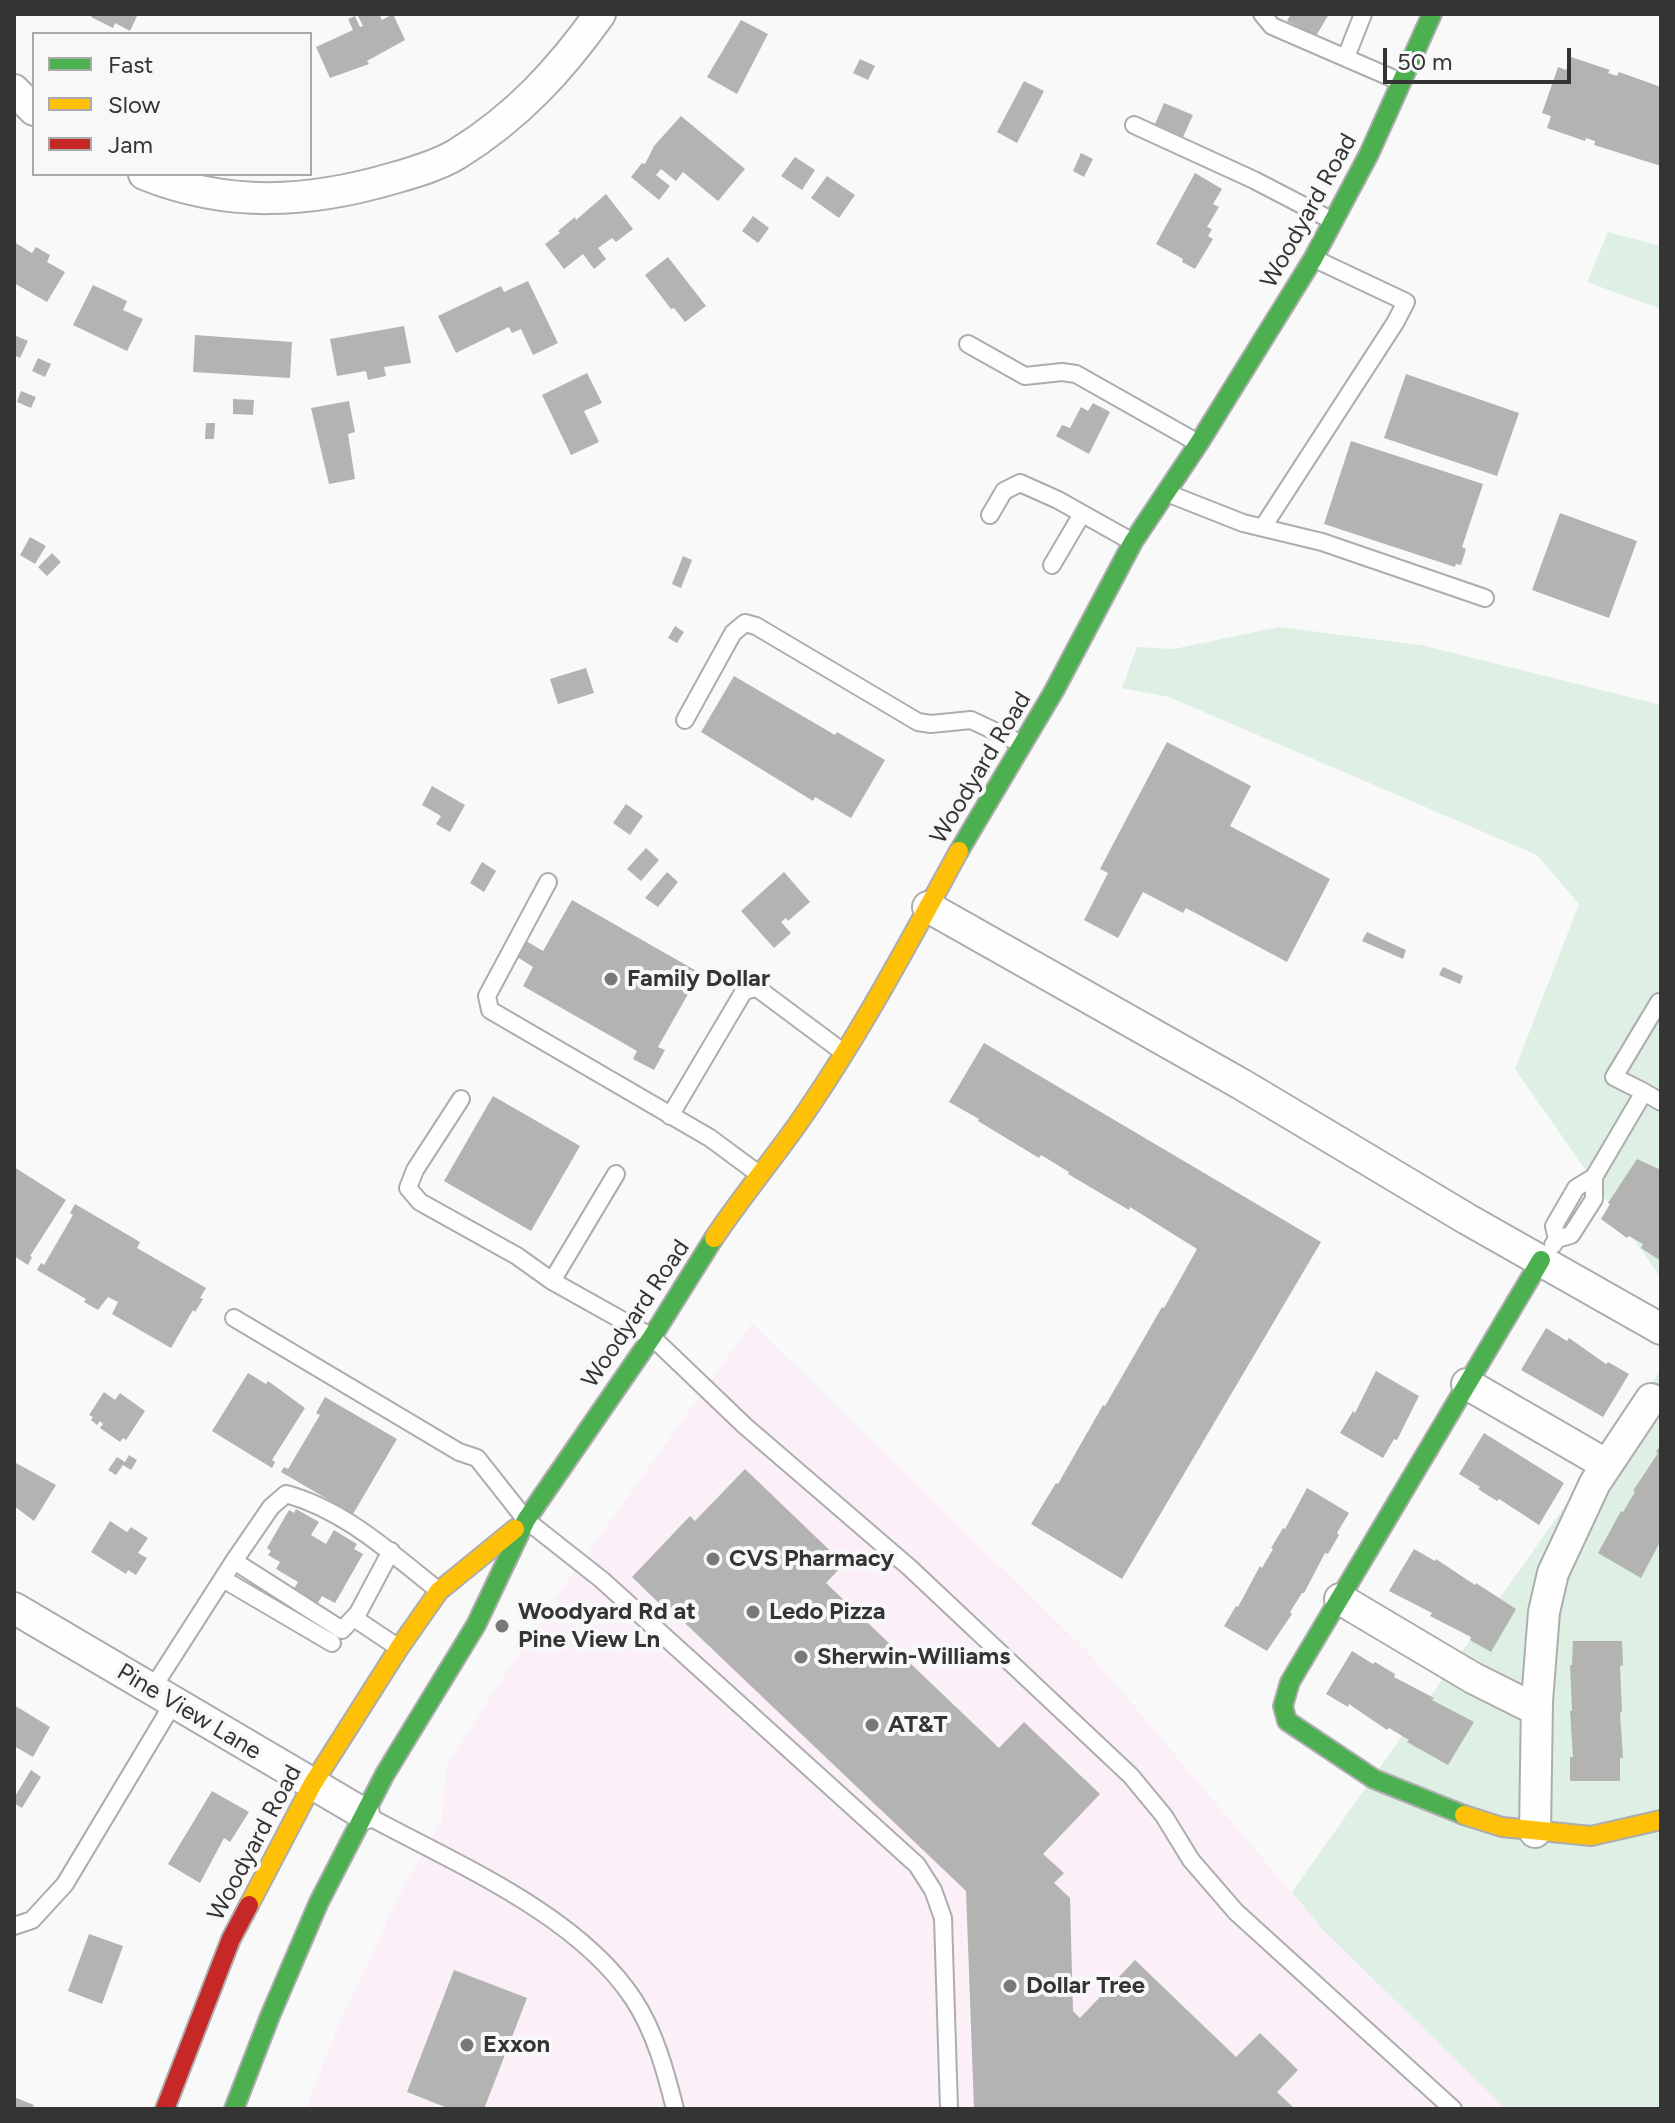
<!DOCTYPE html>
<html>
<head>
<meta charset="utf-8">
<style>
	body { margin:0 }
	#map { position:relative; width:1675px; height:2123px; overflow:hidden; background:#f9f9fa; font-family:Figtree,sans-serif }
	canvas { display:block }
	.frame { position:absolute; inset:0; border:16px solid #343435; pointer-events:none }
	.legend { position:absolute; left:32px; top:32px; width:280px; height:144px; box-sizing:border-box; background:#f8f8fb; border:2px solid #aaaaac; margin:0; padding:10px 14px; list-style:none; font-size:24px; color:#343435 }
	.legend li { display:flex; align-items:center; gap:16px; height:40px }
	.legend b { width:40px; border:2px solid #aaaaac }
	.scale { position:absolute; left:1383px; top:48px; width:188px; height:36px; box-sizing:border-box; border:4px solid #343435; border-top:0; padding-left:10px; font-size:24px; line-height:28px; white-space:nowrap; color:#343435; -webkit-text-stroke:6px #f8f8fb; paint-order:stroke }
</style>
</head>
<body>
<div id="map">
<canvas width="1675" height="2123"></canvas>
<div class="frame"></div>
<ul class="legend">
<li><b style="height:10px;background:#4caf50"></b>Fast</li>
<li><b style="height:10px;background:#ffc107"></b>Slow</li>
<li><b style="height:10px;background:#c62828"></b>Jam</li>
</ul>
<div class="scale">50 m</div>
</div>
<script>
const ctx = document.querySelector('canvas').getContext('2d');
ctx.lineJoin = 'round';
function fillPath(path, color) { ctx.fillStyle = color; ctx.fill(path, 'evenodd'); }
function trace(path, color, width, dash) { ctx.strokeStyle = color; ctx.lineWidth = width; ctx.lineCap = dash ? 'butt' : 'round'; ctx.setLineDash(dash || []); ctx.stroke(path); }
function drawText(font, color, halo, rows, align = 'center') {
  ctx.font = font + ' Figtree,sans-serif'; ctx.lineWidth = 8; ctx.setLineDash([]); ctx.textBaseline = 'middle'; ctx.strokeStyle = halo; ctx.fillStyle = color; for (const [text, x, y, turn = 0] of rows) {
    ctx.save(); ctx.translate(x, y); ctx.rotate((+turn || 0) * Math.PI / 180); ctx.textAlign = isNaN(turn) ? turn : align; if (halo) ctx.strokeText(text, 0, 0); ctx.fillText(text, 0, 0); ctx.restore();
  }
}
const commercial = new Path2D(`
	M752,1323L1090,1654L1323,1930L1506,2109H306L338,2026L403,1888L442,1820L446,1766L547,1610Z`);
const green = new Path2D(`
	M1608,232L1661,246V309L1587,282Z
	M1279,627L1421,645L1661,705V1278L1515,1069L1579,904L1537,855L1169,697L1122,688L1137,647L1174,649Z
	M1661,1370V2109H1506L1323,1930L1292,1892Z`);
const building = new Path2D(`
	M93,14H138L130,31L115,23L113,28L91,17Z
	M363,14H379L382,20L393,14L405,40L367,61L369,64L330,78L316,47L353,30L348,19L355,16L360,27L363,26L358,16Z
	M1291,14H1329L1316,36L1287,21Z
	M741,20L768,34L737,94L707,77Z
	M1571,57L1610,70L1608,73L1617,76L1619,72L1661,87V166L1594,145L1595,141L1586,138L1585,141L1547,128L1551,116L1542,113L1558,67L1566,70Z
	M860,59L875,66L868,80L853,73Z
	M1024,81L1044,91L1017,143L997,132Z
	M1164,103L1193,115L1183,137L1155,124Z
	M681,116L745,169L718,201L683,172L676,181L661,169L656,175L670,186L659,200L631,177L642,163L645,164L654,146Z
	M1081,153L1093,159L1084,177L1073,171Z
	M795,157L815,170L802,190L781,176Z
	M1195,173L1222,189L1213,204L1219,207L1207,227L1212,229L1208,236L1213,239L1195,269L1182,262L1183,259L1156,244Z
	M827,176L855,195L839,218L811,198Z
	M606,194L633,229L616,242L612,238L598,248L606,259L594,269L583,254L564,269L545,244L560,233L558,231L575,217L576,220Z
	M753,216L769,228L758,243L742,231Z
	M14,242L32,253L36,247L50,255L47,262L65,272L47,302L14,283Z
	M668,257L706,306L685,322L674,308L671,309L645,275Z
	M528,281L558,343L533,355L521,329L512,333L509,327L456,353L438,316L501,286L504,292Z
	M93,285L127,301L123,310L143,319L127,351L73,325Z
	M404,326L411,363L384,367L386,376L368,380L366,371L337,376L330,339Z
	M14,335L28,341L20,358L14,355Z
	M195,335L292,342L290,378L193,372Z
	M38,358L51,364L45,377L32,371Z
	M587,373L602,403L584,411L599,442L571,455L542,395Z
	M1406,374L1519,413L1497,476L1384,438Z
	M21,391L36,397L31,408L17,402Z
	M233,399L254,400L253,415L233,414Z
	M349,401L355,432L348,434L355,479L329,484L311,408Z
	M1093,403L1110,412L1089,454L1056,436L1062,425L1070,428L1081,407L1088,411Z
	M206,423H215L214,439H205Z
	M1351,441L1483,484L1462,547L1466,549L1461,565L1456,564L1455,567L1324,524Z
	M1560,513L1637,541L1609,618L1532,590Z
	M30,537L46,546L35,564L20,555Z
	M52,553L61,562L47,576L38,567Z
	M683,556L692,560L681,588L672,584Z
	M675,626L684,632L677,643L668,638Z
	M586,668L594,693L558,704L550,679Z
	M734,676L835,735L837,732L885,760L851,818L815,797L813,801L701,732Z
	M1167,742L1251,786L1230,826L1330,879L1287,962L1186,908L1183,913L1143,892L1118,938L1084,920L1108,873L1100,869Z
	M432,786L465,805L450,832L436,824L441,816L422,805Z
	M626,804L643,816L630,835L613,823Z
	M646,848L659,860L641,881L627,869Z
	M482,862L496,871L484,892L470,883Z
	M667,872L678,882L658,907L645,898Z
	M784,872L810,902L788,921L786,918L781,922L791,933L774,948L741,911Z
	M572,900L700,973L658,1047L665,1050L654,1070L633,1059L637,1051L523,986L533,967L514,955L523,939L543,951Z
	M1367,932L1406,950L1403,959L1362,941Z
	M1443,967L1463,976L1460,984L1439,975Z
	M984,1043L1321,1242L1122,1579L1031,1524L1056,1483L1058,1484L1103,1405L1105,1406L1162,1307L1164,1308L1197,1249L1130,1207L1129,1210L1068,1174L1069,1172L1041,1155L1039,1158L978,1121L979,1119L949,1102Z
	M493,1096L580,1146L531,1231L444,1181Z
	M1637,1159L1661,1170V1261L1641,1248L1643,1244L1629,1236L1627,1238L1601,1219L1610,1204L1608,1203Z
	M14,1167L66,1200L30,1256L32,1257L28,1265L14,1256Z
	M75,1204L140,1242L137,1248L206,1288L200,1298L203,1299L195,1312L193,1310L171,1348L112,1314L118,1302L108,1297L98,1310L84,1302L86,1299L37,1270L41,1263L44,1265L73,1215L70,1213Z
	M1546,1328L1567,1341L1569,1338L1606,1364L1608,1362L1629,1374L1603,1417L1521,1370Z
	M1376,1371L1419,1396L1397,1440L1394,1439L1383,1458L1340,1433L1353,1411L1355,1413Z
	M248,1373L266,1384L268,1381L305,1408L272,1460L275,1462L272,1468L212,1431Z
	M104,1392L115,1400L120,1393L145,1411L126,1440L123,1438L120,1442L100,1428L103,1424L100,1421L97,1425L91,1420L93,1417L89,1415Z
	M325,1397L397,1439L353,1514L281,1472L284,1467L288,1469L320,1415L316,1413Z
	M1484,1433L1564,1483L1539,1525L1499,1499L1497,1501L1478,1489L1480,1487L1459,1474Z
	M1661,1444V1540L1641,1578L1598,1553L1621,1511L1623,1512L1635,1492L1633,1491L1658,1453L1656,1452Z
	M129,1455L137,1460L131,1470L123,1465L116,1475L108,1470L117,1457L125,1462Z
	M14,1462L56,1485L34,1521L14,1506Z
	M745,1469L844,1564L826,1583L999,1748L1024,1722L1100,1794L1043,1854L1064,1873L1054,1883L1070,1898L1073,2011L1080,2018L1135,1960L1236,2057L1260,2033L1298,2070L1277,2092L1295,2109H974L966,1891L666,1605L663,1607L632,1577L690,1516L695,1521Z
	M1307,1488L1349,1513L1337,1533L1339,1535L1328,1554L1325,1553L1304,1593H1302L1290,1612L1292,1614L1267,1651L1224,1626L1236,1606L1238,1607L1260,1566L1262,1568L1273,1549L1271,1548L1283,1528L1285,1529Z
	M296,1509L319,1522L311,1535L326,1544L334,1530L357,1544L354,1549L363,1554L335,1603L322,1596L306,1623L282,1609L298,1582L276,1569L280,1562L268,1555L271,1551L267,1548L289,1510L294,1513Z
	M110,1521L127,1532L131,1527L148,1538L138,1553L147,1558L136,1575L128,1570L126,1574L91,1552Z
	M1414,1549L1435,1561L1436,1559L1475,1585L1476,1583L1516,1609L1491,1652L1470,1640L1471,1637L1430,1616L1432,1613L1389,1591Z
	M1573,1641H1622L1623,1665L1620,1666L1622,1711L1620,1713L1623,1758H1620V1781H1570V1757H1573L1570,1711H1572L1570,1665H1572Z
	M1352,1651L1373,1664L1375,1662L1395,1674L1394,1677L1434,1698L1432,1700L1474,1722L1448,1765L1407,1742L1409,1740L1389,1728L1387,1730L1349,1704L1348,1707L1326,1694Z
	M14,1705L50,1727L33,1757L14,1746Z
	M31,1770L41,1777L22,1808L14,1803V1798Z
	M212,1791L249,1812L230,1842L224,1838L200,1883L168,1864Z
	M89,1934L123,1946L102,2004L68,1991Z
	M454,1970L527,1998L484,2109H450L407,2092Z
	M14,2097L34,2105L32,2109H14Z`);
const lane = new Path2D(`
	M1262,14L1272,26L1399,81
	M1346,57L1363,14
	M1134,125L1254,180L1333,221
	M968,344L1025,376L1062,372L1076,374L1198,443
	M1167,493L1243,523L1322,542L1485,598
	M990,515L1004,491L1020,483L1058,500L1131,541
	M1263,527L1395,323L1406,302L1315,259
	M1052,565L1082,514
	M685,720L733,633L745,623L756,626L918,722L931,724L971,720L1018,742
	M548,882L487,996L490,1010L710,1138L756,1172
	M1644,1092L1614,1077L1659,1002
	M461,1099L415,1170L408,1188L420,1202L517,1256L552,1281L652,1337L745,1426L910,1568L1131,1776L1164,1816L1191,1860L1236,1912L1453,2109
	M670,1116L744,991L757,988L843,1052
	M1557,1239L1554,1226L1576,1188L1594,1177L1644,1092L1661,1102
	M1553,1245L1557,1239L1571,1235L1594,1199V1177
	M552,1281L616,1174
	M234,1318L459,1452L477,1458L526,1520L602,1580L917,1865L933,1890L943,1918L949,2109
	M234,1561L342,1630L358,1613L391,1551
	M223,1579L332,1643
	M354,1618L399,1648
	M152,1689L234,1561L271,1507L286,1494C345,1510 392,1554 438,1590
	M366,1815C454,1863 578,1914 634,2000C655,2032 666,2073 675,2109
	M14,1926L32,1920L65,1884L174,1702`);
const street = new Path2D(`
	M14,90L34,110
	M144,174C228,208 309,203 394,178C415,172 439,165 457,154C517,117 560,70 600,14
	M928,907L1241,1084L1467,1219L1661,1329
	M1467,1384L1607,1465
	M1340,1599L1473,1678L1537,1710
	M14,1608L364,1814
	M1535,1832L1537,1701L1544,1612L1553,1573L1595,1483L1651,1399`);
const fast = new Path2D(`
	M959,851L1054,691L1133,542L1199,443L1313,259L1369,154L1432,14
	M1464,1815L1374,1779L1287,1721L1283,1706L1290,1682L1541,1260
	M234,2109L270,2016L319,1902L385,1774L476,1625L526,1520L652,1337L714,1238`);
const slow = new Path2D(`
	M714,1238C740,1199 770,1163 797,1125C858,1038 908,944 959,851
	M1464,1815L1502,1827L1591,1836L1661,1820
	M249,1905L312,1785L399,1648L439,1591L515,1529`);
const jam = new Path2D(`
	M165,2109L231,1939L249,1905`);
const markers = [
	[611,979,8,"#79797a"],
	[713,1559,8,"#79797a"],
	[753,1612,8,"#79797a"],
	[502,1626,8,"#79797a"],
	[801,1657,8,"#79797a"],
	[872,1725,8,"#79797a"],
	[1010,1986,8,"#79797a"],
	[467,2045,8,"#79797a"]
];
const streetNames = [
	["Woodyard Road",1309,211,-61],
	["Woodyard Road",981,768,-59],
	["Woodyard Road",636,1314,-56],
	["Pine View Lane",189,1712,31],
	["Woodyard Road",255,1843,-62]
];
const poiNames = [
	["Family Dollar",627,979],
	["CVS Pharmacy",729,1559],
	["Woodyard Rd at",518,1612],
	["Pine View Ln",518,1640],
	["Ledo Pizza",769,1612],
	["Sherwin-Williams",817,1657],
	["AT&T",888,1725],
	["Dollar Tree",1026,1986],
	["Exxon",483,2045]
];
fillPath(commercial, '#fbeff8');
fillPath(green, '#deefe4');
fillPath(building, '#b3b3b2');
trace(lane, '#adadae', 20);
trace(street, '#adadae', 34);
trace(fast, '#adadae', 22);
trace(slow, '#adadae', 22);
trace(jam, '#adadae', 22);
trace(lane, '#fefefe', 16);
trace(street, '#fefefe', 30);
trace(fast, '#4caf50', 18);
trace(slow, '#ffc107', 18);
trace(jam, '#c62828', 18);
for (const [x, y, r, color] of markers) { const dot = new Path2D(); dot.arc(x, y, r, 0, 2 * Math.PI); ctx.fillStyle = color; ctx.fill(dot); trace(dot, '#f8f8fb', 3); }
drawText('24px', '#343435', '#f8f8fb', streetNames);
drawText('bold 24px', '#343435', '#f8f8fb', poiNames, 'left');
</script>
</body>
</html>
